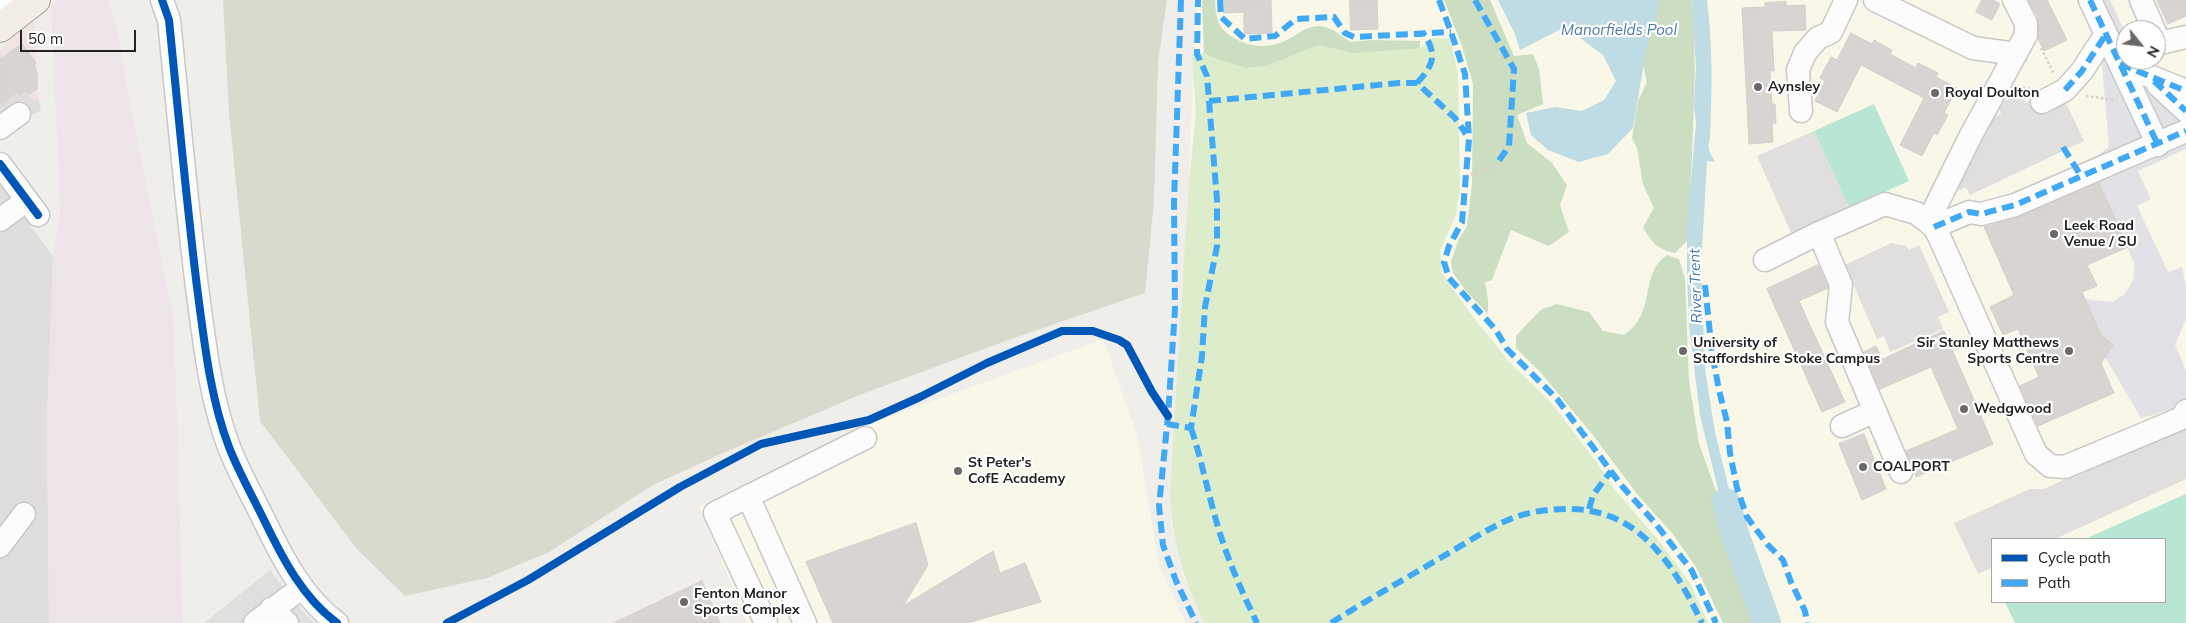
<!DOCTYPE html>
<html>
<head>
<meta charset="utf-8">
<style>
	body { margin:0 }
	#map { position:relative; width:2186px; height:623px; overflow:hidden; background:#f0eeeb; font-family:Mulish,sans-serif }
	canvas { display:block }
	.legend { position:absolute; left:1991px; top:538px; width:175px; height:65px; box-sizing:border-box; background:#fff; border:1px solid #a7a7a7; margin:0; padding:6px 9px; list-style:none; font-size:15px; color:#222 }
	.legend li { display:flex; align-items:center; gap:10px; height:25px }
	.legend b { width:25px; border:1px solid #a7a7a7 }
	.north { position:absolute; left:2116px; top:20px; width:50px; height:50px; box-sizing:border-box; background:#fff; border:1px solid #a7a7a7; border-radius:50%; rotate:119deg; font-size:14px; font-weight:700; line-height:20px; text-align:center; color:#222 }
	.north::after { content:''; display:block; margin:auto; width:18px; height:22px; background:#6a6968; clip-path:polygon(50% 0,100% 100%,50% 72%,0 100%) }
	.scale { position:absolute; left:20px; top:30px; width:116px; height:22px; box-sizing:border-box; border:2px solid #222; border-top:0; padding-left:6px; font-size:15px; line-height:18px; white-space:nowrap; color:#222; -webkit-text-stroke:4px #fff; paint-order:stroke }
</style>
</head>
<body>
<div id="map">
<canvas width="2186" height="623"></canvas>
<ul class="legend">
<li><b style="height:6px;background:#0057b8"></b>Cycle path</li>
<li><b style="height:6px;background:#3fa9f5"></b>Path</li>
</ul>
<div class="north">N</div>
<div class="scale">50 m</div>
</div>
<script>
const ctx = document.querySelector('canvas').getContext('2d');
ctx.lineJoin = 'round';
function fillPath(path, color) { ctx.fillStyle = color; ctx.fill(path, 'evenodd'); }
function trace(path, color, width, dash) { ctx.strokeStyle = color; ctx.lineWidth = width; ctx.lineCap = dash ? 'butt' : 'round'; ctx.setLineDash(dash || []); ctx.stroke(path); }
function drawText(font, color, halo, rows, align = 'center') {
  ctx.font = font + ' Mulish,sans-serif'; ctx.lineWidth = 4.5; ctx.setLineDash([]); ctx.textBaseline = 'middle'; ctx.strokeStyle = halo; ctx.fillStyle = color; for (const [text, x, y, turn = 0] of rows) {
    ctx.save(); ctx.translate(x, y); ctx.rotate((+turn || 0) * Math.PI / 180); ctx.textAlign = isNaN(turn) ? turn : align; if (halo) ctx.strokeText(text, 0, 0); ctx.fillText(text, 0, 0); ctx.restore();
  }
}
const residential = new Path2D(`
	M0,54L33,101L39,99L41,110L0,132Z
	M0,183L53,257L47,420L49,623H0Z`);
const commercial = new Path2D(`
	M34,21L39,99L33,101L0,54V49Z`);
const industrial = new Path2D(`
	M58,0H108L117,27L134,123L174,320L183,623H49L47,425L53,257L60,212L51,6Z`);
const education = new Path2D(`
	M1196,0H2186V623H1206L1183,575L1171,522L1189,180ZM2126,30H2156V60H2126ZM1992,539H2165V602H1992Z
	M1103,339L1137,435L1159,567L1186,623H747L699,506L867,425Z`);
const construction = new Path2D(`
	M223,0H1167L1158,62L1154,201L1145,293L1011,339L862,394L723,453L653,485L549,552L487,578L405,596L356,548L260,421L229,113Z`);
const grass = new Path2D(`
	M1433,38L1450,39L1458,74L1460,187L1456,215L1440,250L1442,273L1470,313L1510,363L1553,405L1597,463L1615,490L1659,541L1690,583L1708,623H1204L1202,619C1183,575 1171,540 1170,492L1189,180L1196,114L1192,54L1204,53L1219,60L1249,68L1266,66L1319,45L1420,48Z`);
const forest = new Path2D(`
	M1202,0H1215C1216,18 1217,28 1234,38C1251,48 1271,49 1289,39C1299,33 1307,26 1320,26C1331,27 1341,35 1350,42L1373,40L1420,41V48L1354,53L1319,45L1266,66L1248,68L1219,60L1204,53Z
	M1444,0H1490L1514,56L1533,54L1539,69L1543,104L1517,115L1527,143L1552,163L1567,185L1560,205L1569,232L1549,246L1511,230L1492,280L1485,282L1488,300V314L1466,291L1453,273L1451,262L1458,241L1467,226L1472,184L1473,84L1461,43Z
	M1628,0H1692C1699,80 1690,159 1689,239L1675,253C1656,249 1652,242 1643,227L1654,208L1643,184L1637,148L1632,138L1638,101L1647,82Z
	M1667,255L1679,259L1685,279L1689,381L1699,444L1747,577L1759,623H1723L1696,567L1672,533L1637,494L1593,435L1542,374L1516,348V336L1528,323L1542,309L1557,304L1589,312L1603,331L1624,335C1657,314 1639,273 1667,255Z`);
const pitch = new Path2D(`
	M1874,104L1909,181L1849,208L1814,131Z
	M2186,494V623H2015L2005,602H2165V539H2085Z`);
const parking = new Path2D(`
	M2021,93L2026,103L2046,94L2064,99L2084,141L1970,195L1966,187L1955,192L1989,117H1993L2001,114L1998,104Z
	M1814,131L1849,208L1792,235L1757,156Z
	M1891,243L1906,246L1909,250L1919,245L1949,312L1938,317L1943,329L1890,352L1884,336L1877,339L1845,265Z
	M2186,424V479L2055,539H1992V568L1978,574L1954,523L2030,489H2044Z
	M270,570L298,606L315,623H204Z`);
const plaza = new Path2D(`
	M2077,0H2110L2126,34V60L2163,76H2186V149L2138,171L2151,199L2137,206L2168,272L2182,267L2186,286V319L2175,345L2186,370V406L2141,418L2105,357L2114,345L2101,335L2085,299L2112,302L2125,294L2133,280L2135,265L2098,181L2013,219L2010,213L1983,225L1975,209L2095,157L2109,147L2101,54Z`);
const water = new Path2D(`
	M1498,0H1659L1657,15L1647,45L1633,128L1608,154L1579,162L1548,150L1531,135L1526,113L1555,107L1582,111L1604,100L1616,81L1603,55L1565,27L1520,50L1515,34Z
	M1692,0H1707C1713,47 1712,92 1710,139C1706,149 1711,154 1715,162L1707,161L1701,268L1705,369L1715,432L1740,535L1730,539L1700,415L1689,326L1687,273V224L1696,123L1694,105L1696,66Z`);
const river = new Path2D(`
	M1726,502L1735,534L1767,623`);
const building = new Path2D(`
	M1223,0H1271L1272,33L1244,34V12L1224,13Z
	M1350,0H1377L1378,29L1351,30Z
	M1982,0H1993L2000,4L1992,20L1976,12Z
	M2029,0H2047L2067,40L2044,51L2038,39V17Z
	M2157,0H2186V16L2168,24Z
	M1786,2V6L1805,5L1806,30L1772,31L1774,71H1770L1772,104H1775L1776,123L1772,124L1773,142L1749,144L1742,8L1765,7V3Z
	M1851,33L1872,44L1874,40L1892,50L1890,54L1916,68L1918,63L1938,73L1936,77L1957,88L1944,113L1948,115L1937,135L1934,133L1922,156L1900,145L1924,98L1861,65L1837,112L1815,101L1825,81L1820,78L1831,57L1837,60Z
	M22,44L36,63L34,65L37,73V89L29,94L26,90L19,95L17,92L0,105V60Z
	M2099,183L2128,247L2087,265L2097,286L2082,292L2101,335L2114,345L2101,363L2114,393L2038,426L2020,386L2039,377L2018,329L2003,335L1990,307L2014,295L1984,227L2020,217Z
	M1818,265L1828,288L1799,301L1845,402L1822,412L1767,289Z
	M1944,331L1993,444L1916,477L1906,451L1958,429L1931,367L1880,389L1864,352L1876,346L1882,359Z
	M1864,434L1886,489L1862,500L1839,444Z
	M916,523L928,565L903,606L993,551L1000,573L1025,563L1041,602L967,623H833L806,562Z
	M702,581L720,623H614Z`);
const path = new Path2D(`
	M2041,48L2054,74
	M2018,87L2030,89
	M2086,96L2117,100
	M1466,176L1496,165`);
const minor = new Path2D(`
	M1,0L13,18
	M162,0L169,20C178,109 186,198 197,287C204,339 210,398 229,447C239,473 253,497 265,522C283,559 303,598 337,623
	M1875,0L1973,48L2016,54
	M2014,0L2026,23V35L1971,135L1928,222L1934,227L1939,236L2036,454L2050,466L2065,467L2182,418L2186,411
	M2090,0L2158,145
	M2141,0L2154,30
	M2156,34L2160,43L2186,37
	M2120,64L2186,91
	M2158,85L2186,111
	M2042,102L2065,90L2082,71L2106,34
	M1801,111L1798,70L1805,53L1818,38L1831,32L1846,0
	M0,128L19,114
	M0,164L38,215
	M0,220L27,200
	M1934,227L1969,212L1981,214L2015,205L2186,131
	M1765,260L1819,233
	M1842,426L1875,411
	M1901,472L1837,322L1841,285L1819,233L1885,204L1916,213L1928,222
	M748,496L805,623
	M0,546L24,514
	M271,609L287,623
	M255,623L301,588
	M766,623L715,513L865,438`);
const major = new Path2D(`
	M0,28L36,0`);
const quiet = new Path2D(`
	M1181,0L1174,202L1175,309L1168,416L1159,506L1163,545L1176,581L1196,623
	M1220,0L1221,17L1245,39L1275,36L1296,19L1334,17L1345,33L1354,37L1451,32
	M1439,0L1451,32L1465,74L1469,139L1462,222L1449,246L1444,262L1449,278L1496,330L1507,349L1557,399L1622,486L1655,523L1692,571L1716,623
	M1475,0L1514,69L1509,146L1496,165
	M2090,0L2158,145
	M2120,64L2186,91
	M2154,81L2186,111
	M1417,83C1433,66 1438,55 1424,34
	M2065,90L2082,71L2106,34
	M1209,101L1399,83H1417L1455,118L1466,134
	M2063,147L2081,176
	M1934,227L1969,212L1981,214L2015,205L2186,131
	M1705,285L1712,353L1719,390L1727,422L1730,453L1737,488L1747,517L1767,544L1783,560L1791,582L1805,611L1807,623
	M1167,424L1191,428L1202,356L1205,307L1217,246V200L1207,76L1197,54L1198,0
	M1191,428C1201,458 1207,489 1216,520C1226,556 1241,590 1257,623
	M1589,509L1593,495L1611,471
	M1331,623C1367,600 1405,579 1442,557C1463,545 1485,530 1508,520C1526,512 1547,509 1567,509C1639,508 1674,565 1702,623`);
const cycleway = new Path2D(`
	M162,0L169,20C178,109 186,198 197,287C204,339 210,398 229,447C239,473 253,497 265,522C283,559 303,598 337,623
	M0,164L38,215
	M447,623L528,580L680,487L761,444L869,420L920,397L987,363L1062,331H1093L1119,340L1127,345L1152,392L1168,416`);
const markers = [
	[1758,87,5,"#6a6968"],
	[1935,93,5,"#6a6968"],
	[2054,234,5,"#6a6968"],
	[1683,351,5,"#6a6968"],
	[2069,351,5,"#6a6968"],
	[1964,409,5,"#6a6968"],
	[1863,467,5,"#6a6968"],
	[958,471,5,"#6a6968"],
	[684,602,5,"#6a6968"]
];
const poiNames = [
	["Aynsley",1768,87],
	["Royal Doulton",1945,93],
	["Leek Road",2064,226],
	["Venue / SU",2064,242],
	["University of",1693,343],
	["Staffordshire Stoke Campus",1693,359],
	["Sir Stanley Matthews",2059,343,"right"],
	["Sports Centre",2059,359,"right"],
	["Wedgwood",1974,409],
	["St Peter's",968,463],
	["CofE Academy",968,479],
	["COALPORT",1873,467],
	["Fenton Manor",694,594],
	["Sports Complex",694,610]
];
const waterNames = [
	["Manorfields Pool",1619,30],
	["River Trent",1696,286,-92]
];
fillPath(residential, '#dfdedc');
fillPath(commercial, '#f1e3e1');
fillPath(industrial, '#ede4e9');
fillPath(education, '#f8f7e8');
fillPath(construction, '#d9d9cd');
fillPath(grass, '#ddeccb');
fillPath(forest, '#cbdec1');
fillPath(pitch, '#b7e6d2');
fillPath(parking, '#e0dfde');
fillPath(plaza, '#e2e1e5');
fillPath(water, '#bfdbe3');
trace(river, '#bfdbe3', 28);
fillPath(building, '#d7d4d2');
trace(building, '#d3d0cc', 1);
trace(minor, '#c9c8c7', 25);
trace(major, '#a79c86', 30);
trace(path, '#dccecd', 2.5, [2.5, 2.5]);
trace(minor, '#fdfcfc', 22);
trace(major, '#f3ede7', 28);
trace(quiet, '#3fa9f5', 6, [12, 6]);
trace(cycleway, '#0057b8', 8);
for (const [x, y, r, color] of markers) { const dot = new Path2D(); dot.arc(x, y, r, 0, 2 * Math.PI); ctx.fillStyle = color; ctx.fill(dot); trace(dot, '#fff', 2); }
drawText('bold 14px', '#222', '#fff', poiNames, 'left');
drawText('italic 15px', '#4a7aab', '#fff', waterNames);
</script>
</body>
</html>
